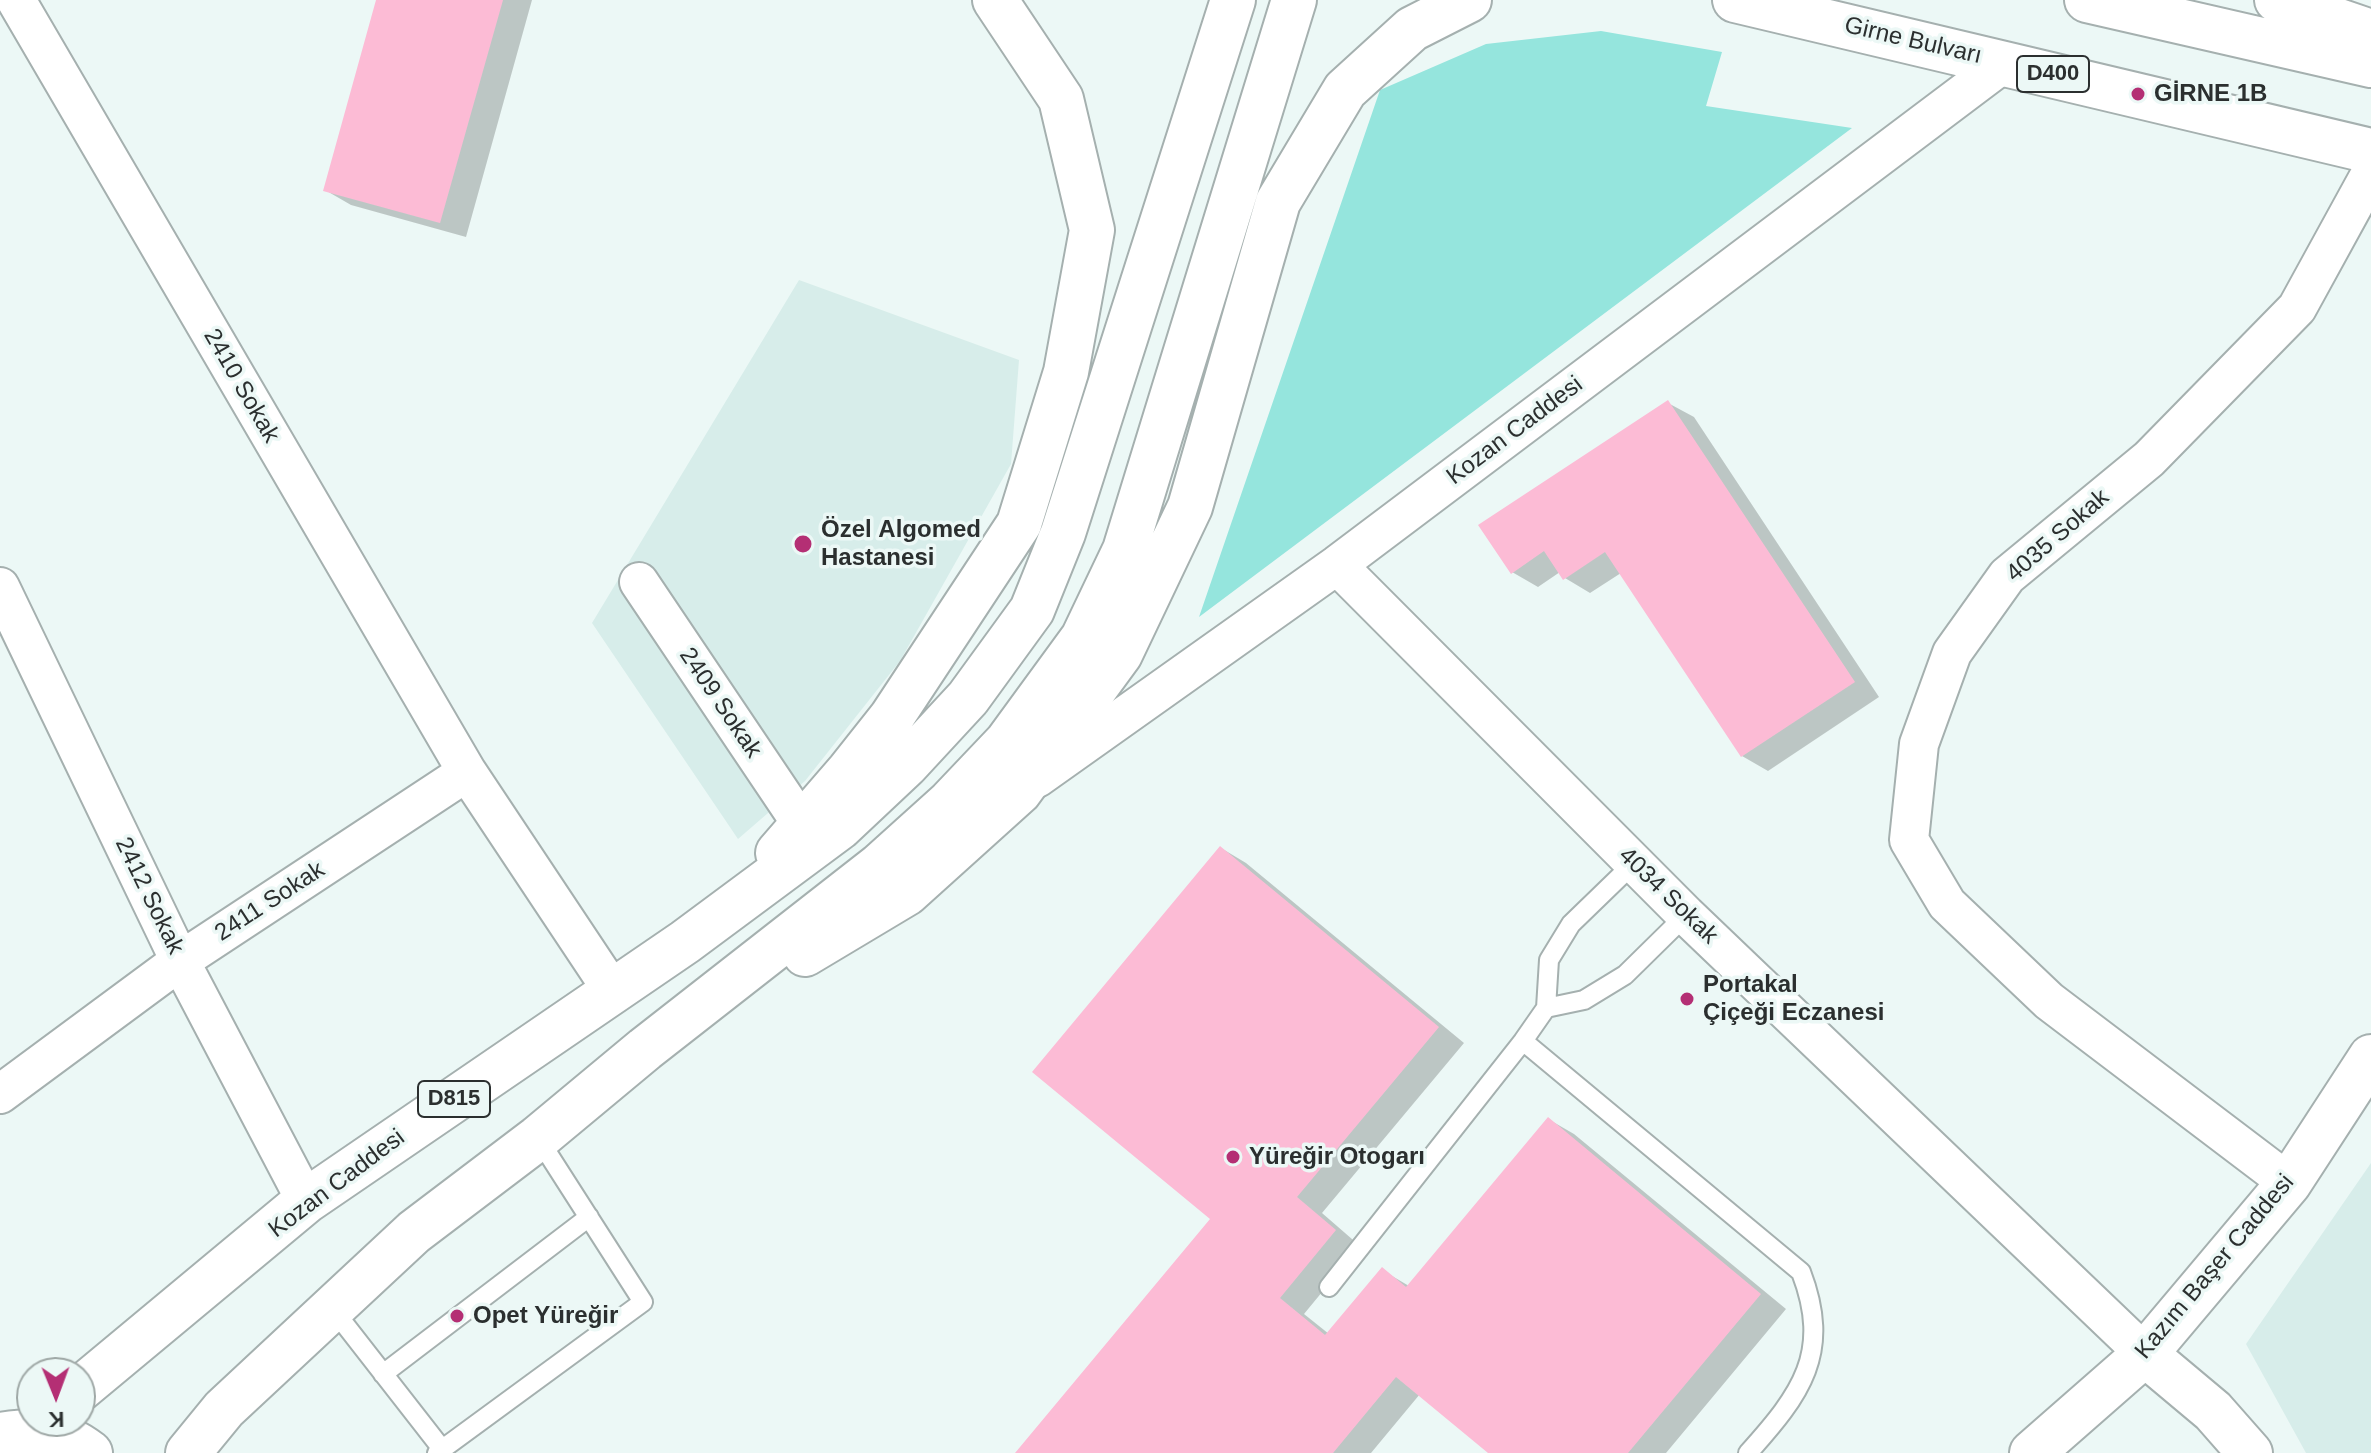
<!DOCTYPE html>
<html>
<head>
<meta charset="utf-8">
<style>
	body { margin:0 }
	#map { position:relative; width:2371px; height:1453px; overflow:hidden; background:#ecf8f6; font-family:Arial,sans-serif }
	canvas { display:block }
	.north { position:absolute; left:16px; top:1357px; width:80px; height:80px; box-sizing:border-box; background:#ecf8f6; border:2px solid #9fa8a6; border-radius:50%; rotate:179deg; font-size:22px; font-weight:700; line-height:32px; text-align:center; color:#2b2f2f }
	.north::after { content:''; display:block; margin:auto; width:28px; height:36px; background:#b42f74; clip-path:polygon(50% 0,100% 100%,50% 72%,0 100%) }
</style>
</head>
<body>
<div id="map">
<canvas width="2371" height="1453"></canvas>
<div class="north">K</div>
</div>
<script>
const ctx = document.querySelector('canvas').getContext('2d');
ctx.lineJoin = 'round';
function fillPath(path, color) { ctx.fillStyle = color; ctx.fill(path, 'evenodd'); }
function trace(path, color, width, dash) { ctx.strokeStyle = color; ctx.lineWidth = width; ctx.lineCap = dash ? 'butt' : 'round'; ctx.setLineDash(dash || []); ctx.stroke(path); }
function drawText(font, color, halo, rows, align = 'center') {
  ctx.font = font + ' Arial,sans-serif'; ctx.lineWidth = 7; ctx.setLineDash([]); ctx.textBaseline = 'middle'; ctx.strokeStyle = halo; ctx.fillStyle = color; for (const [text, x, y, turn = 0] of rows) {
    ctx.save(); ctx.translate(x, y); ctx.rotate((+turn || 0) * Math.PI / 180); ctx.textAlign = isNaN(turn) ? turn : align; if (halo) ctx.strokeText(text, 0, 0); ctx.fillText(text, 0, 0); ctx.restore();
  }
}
const built = new Path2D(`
	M799,280L1019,360L1011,464L900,661L805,781L738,839L592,623Z
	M2371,1163V1453H2306L2246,1344Z`);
const green = new Path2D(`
	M1601,31L1722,52L1706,106L1852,128L1199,617L1380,90L1486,44Z`);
const shadow = new Path2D(`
	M379,0H532L466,237L351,205L325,190Z
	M1668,403L1694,417L1879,697L1768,771L1742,756L1621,573L1590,593L1565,578L1560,572L1538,587L1512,572Z
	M1221,848L1246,863L1464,1043L1322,1213L1360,1246L1304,1314L1329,1334L1382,1270L1409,1286L1548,1119L1574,1134L1786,1309L1666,1453H1491L1420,1394L1371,1453H1017L1213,1219Z`);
const building = new Path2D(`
	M376,0H503L440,223L323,191Z
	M1668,400L1855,682L1741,757L1605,552L1563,580L1544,551L1511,574L1478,525Z
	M1220,846L1439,1027L1297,1197L1336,1230L1280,1298L1325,1335L1382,1267L1406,1287L1548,1117L1761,1294L1628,1453H1488L1396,1377L1333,1453H1015L1210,1219L1032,1072Z`);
const service = new Path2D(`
	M1546,1008L1584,1000L1625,975L1686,915
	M1523,1041L1801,1272C1832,1353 1801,1394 1748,1453
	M1329,1287L1523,1041L1546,1008L1549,960L1571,924L1634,863
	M332,1308L442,1449
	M383,1374L589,1217
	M437,1453L643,1302L538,1138`);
const minor = new Path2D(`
	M16,0L467,772L612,990
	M1337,565L1686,915L2145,1354
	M639,582L801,823
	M0,587L180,961L306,1201
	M1037,778L1337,565L2005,62
	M0,1094L180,961L467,772
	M2289,1183L2049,1001L1947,904L1909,840L1919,744L1952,653L2007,576L2149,459L2297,308L2371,173`);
const secondary = new Path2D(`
	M2145,1354L2213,1411L2250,1453
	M2032,1453L2145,1354L2289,1183L2371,1057`);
const trunk = new Path2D(`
	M1735,0L2371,151
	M2087,0L2371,65
	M2277,0L2371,32
	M778,853L849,771L891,718L1019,524L1066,372L1092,230L1061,99L995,0
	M805,954L907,893L1019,792L1120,654L1190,507L1278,202L1345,90L1412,29L1469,0
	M80,1389L306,1201L685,942L840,827L906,765L968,698L1032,610L1063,533L1233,0
	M0,1435C36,1429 60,1430 90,1453
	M188,1453L224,1409L414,1232L538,1138L645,1049L879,866L950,802L1007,742L1083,638L1125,550L1294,0`);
const markers = [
	[2138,94,8,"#b42f74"],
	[803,544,10,"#b42f74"],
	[1687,999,8,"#b42f74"],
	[1233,1157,8,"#b42f74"],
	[457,1316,8,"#b42f74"]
];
const shields = [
	[2053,74,72],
	[454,1099,72]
];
const shieldNames = [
	["D400",2053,74],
	["D815",454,1099]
];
const streetNames = [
	["Girne Bulvarı",1913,41,13],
	["2410 Sokak",241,386,60],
	["Kozan Caddesi",1515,431,-37],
	["4035 Sokak",2058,536,-41],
	["2409 Sokak",720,703,56],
	["2412 Sokak",149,896,64],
	["4034 Sokak",1668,896,44],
	["2411 Sokak",270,902,-33],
	["Kozan Caddesi",337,1184,-37],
	["Kazım Başer Caddesi",2215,1267,-50]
];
const poiNames = [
	["GİRNE 1B",2154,94],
	["Özel Algomed",821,530],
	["Hastanesi",821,558],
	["Portakal",1703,985],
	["Çiçeği Eczanesi",1703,1013],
	["Yüreğir Otogarı",1249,1157],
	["Opet Yüreğir",473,1316]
];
fillPath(built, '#d7edea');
fillPath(green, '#95e5dd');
fillPath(shadow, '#0003');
fillPath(building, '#fcbbd5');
trace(service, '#a5b0af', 22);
trace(minor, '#a5b0af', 42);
trace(secondary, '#a5b0af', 48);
trace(trunk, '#a5b0af', 48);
trace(service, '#fff', 18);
trace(minor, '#fff', 38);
trace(secondary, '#fff', 44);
trace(trunk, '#fff', 44);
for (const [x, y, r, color] of markers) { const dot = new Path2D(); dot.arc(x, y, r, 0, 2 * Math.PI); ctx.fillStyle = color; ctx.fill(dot); trace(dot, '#ecf8f6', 3); }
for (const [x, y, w] of shields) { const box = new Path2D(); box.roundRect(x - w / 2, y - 18, w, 36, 6); ctx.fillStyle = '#ecf8f6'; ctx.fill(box); trace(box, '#2b2f2f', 2); }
drawText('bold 22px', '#2b2f2f', null, shieldNames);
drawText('24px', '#2b2f2f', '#ecf8f6', streetNames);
drawText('bold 24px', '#2b2f2f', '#ecf8f6', poiNames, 'left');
</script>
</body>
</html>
